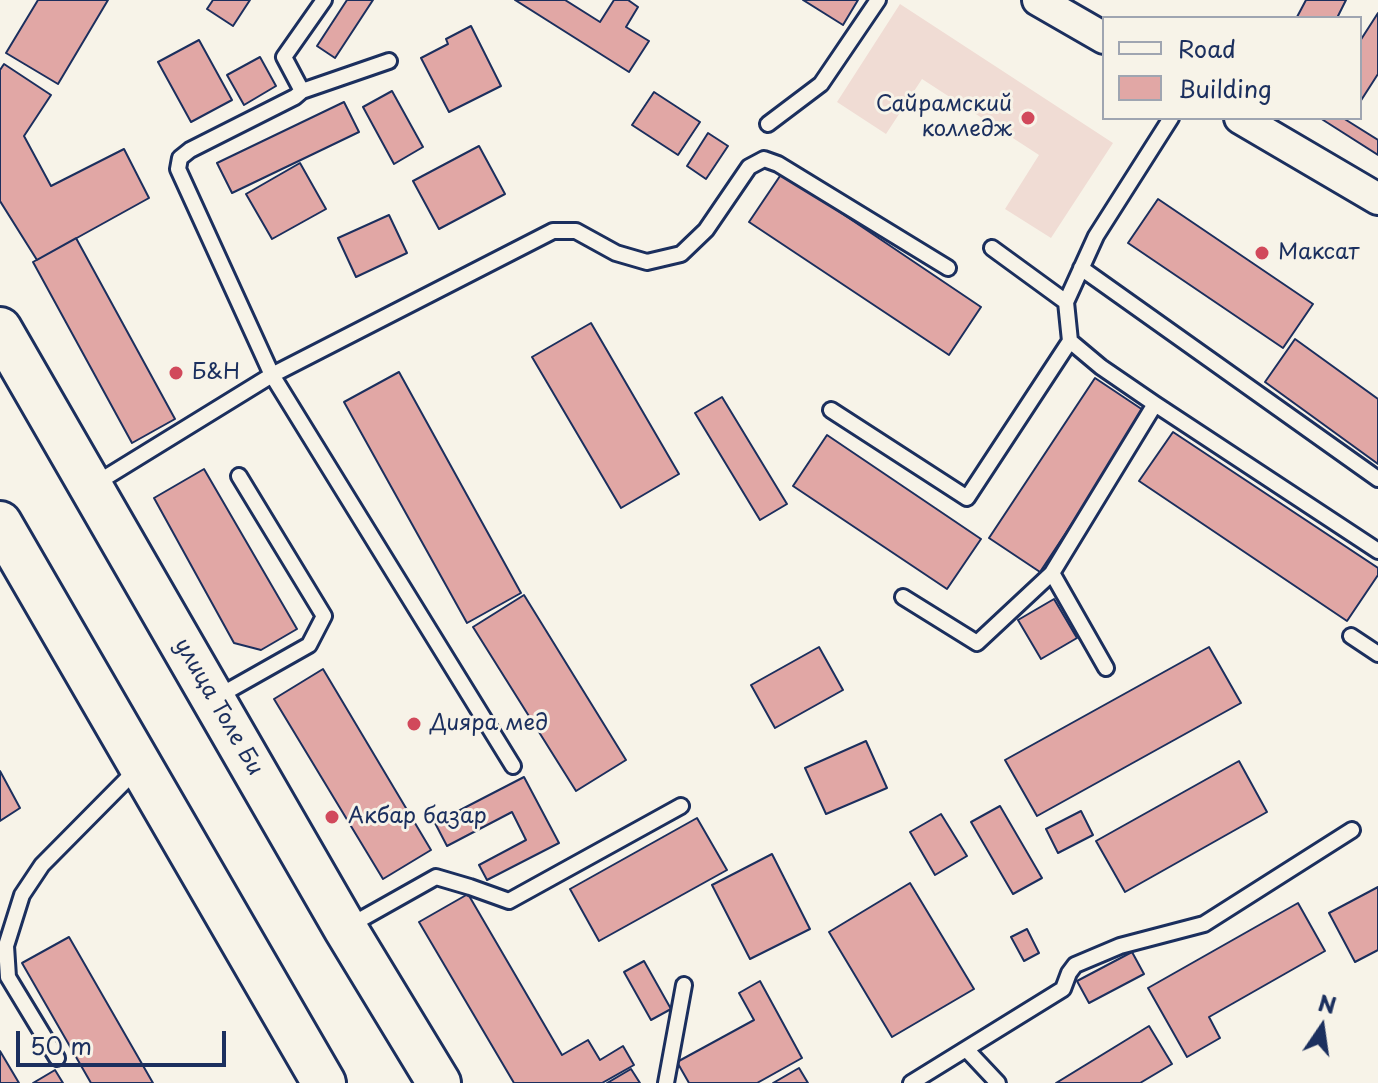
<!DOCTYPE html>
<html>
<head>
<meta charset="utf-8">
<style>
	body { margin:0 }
	#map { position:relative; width:1378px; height:1083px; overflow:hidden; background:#f7f3e8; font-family:"Playpen Sans",sans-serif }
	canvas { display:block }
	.legend { position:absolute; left:1102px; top:16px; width:260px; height:104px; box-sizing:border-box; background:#f7f3e8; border:2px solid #9fa5b1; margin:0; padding:10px 14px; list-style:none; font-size:24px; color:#1b2f5e }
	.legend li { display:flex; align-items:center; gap:16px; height:40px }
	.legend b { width:40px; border:2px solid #9fa5b1 }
	.north { position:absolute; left:1282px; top:987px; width:80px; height:80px; -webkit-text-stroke:6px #f7f3e8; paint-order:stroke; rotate:13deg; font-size:22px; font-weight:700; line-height:32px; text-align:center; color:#1b2f5e }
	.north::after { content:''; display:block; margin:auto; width:28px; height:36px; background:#1b2f5e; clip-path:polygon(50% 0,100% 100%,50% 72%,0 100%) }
	.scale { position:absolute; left:16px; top:1031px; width:210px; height:36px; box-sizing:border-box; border:4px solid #1b2f5e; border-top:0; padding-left:10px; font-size:24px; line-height:28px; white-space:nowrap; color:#1b2f5e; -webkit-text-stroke:6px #f7f3e8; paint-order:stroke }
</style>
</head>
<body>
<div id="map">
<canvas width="1378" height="1083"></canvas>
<ul class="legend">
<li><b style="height:10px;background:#f7f3e8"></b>Road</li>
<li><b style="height:22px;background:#e1a7a5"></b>Building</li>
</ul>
<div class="north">N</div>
<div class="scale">50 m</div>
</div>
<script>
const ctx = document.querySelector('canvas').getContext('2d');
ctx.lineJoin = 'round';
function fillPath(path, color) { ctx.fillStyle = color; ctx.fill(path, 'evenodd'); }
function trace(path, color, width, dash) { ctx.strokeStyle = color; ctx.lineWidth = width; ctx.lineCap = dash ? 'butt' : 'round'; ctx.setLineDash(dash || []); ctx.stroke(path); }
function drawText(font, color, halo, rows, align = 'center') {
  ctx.font = font + ' "Playpen Sans",sans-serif'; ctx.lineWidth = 6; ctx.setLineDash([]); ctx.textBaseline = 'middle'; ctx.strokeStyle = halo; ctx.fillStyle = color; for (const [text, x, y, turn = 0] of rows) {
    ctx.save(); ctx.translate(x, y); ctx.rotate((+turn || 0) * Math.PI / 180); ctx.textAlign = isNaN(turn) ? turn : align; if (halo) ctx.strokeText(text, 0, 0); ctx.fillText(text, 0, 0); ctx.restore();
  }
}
const built = new Path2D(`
	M900,4L1113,143L1051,238L1005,209L1039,155L922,79L886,134L837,102Z`);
const building = new Path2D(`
	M38,0H108L58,84L6,53Z
	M213,0H250L233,26L207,9Z
	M347,0H373L335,58L317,46Z
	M515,0H565L600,22L614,0H628L638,7L626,27L649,41L629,72Z
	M803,0H858L843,25Z
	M1306,0H1346L1337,18H1299L1297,17Z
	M1378,13V74L1360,102V41Z
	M471,26L501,86L449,112L421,58L448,44L446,39Z
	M199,40L232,100L191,122L158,62Z
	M260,57L276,86L244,105L227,75Z
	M4,64L51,95L24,136L51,186L124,149L149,198L37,260L0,201V70Z
	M392,91L423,147L394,164L363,107Z
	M654,92L700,122L678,155L632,125Z
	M344,102L359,132L232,193L217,163Z
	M1320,118H1343L1378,140V155Z
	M708,133L728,146L706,179L687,166Z
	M479,146L505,194L439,229L413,181Z
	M300,163L326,209L272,239L246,194Z
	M782,173L981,307L949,355L749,222Z
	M1158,199L1313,304L1283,348L1128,243Z
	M389,215L407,253L356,277L338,238Z
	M76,238L175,419L132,443L33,262Z
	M591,323L679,474L621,508L532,357Z
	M1295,339L1378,399V464L1265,382Z
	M399,372L521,593L467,623L344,402Z
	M1095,378L1146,412L1040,572L989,538Z
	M722,397L787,504L760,520L695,413Z
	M1173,432L1378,568V575L1347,621L1139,481Z
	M827,435L981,539L947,589L793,486Z
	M204,469L297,629L261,650L234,643L154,498Z
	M524,595L626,760L576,791L473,627Z
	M1054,599L1077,638L1041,659L1018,620Z
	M819,647L843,690L775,728L751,685Z
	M1209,647L1241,703L1037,816L1005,760Z
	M323,669L431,850L383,879L274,699Z
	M866,741L887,788L826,814L805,768Z
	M1239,761L1267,812L1125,892L1096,841Z
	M0,771L20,808L0,821Z
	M524,777L559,843L487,880L479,865L526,840L512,812L447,846L435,823Z
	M1000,806L1042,878L1013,894L971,822Z
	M1081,811L1093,835L1058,853L1046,829Z
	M941,814L967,856L935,875L910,832Z
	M697,818L727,870L599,941L570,889Z
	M772,854L810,929L750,959L712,885Z
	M910,883L974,989L892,1037L829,932Z
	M1378,887V950L1355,962L1329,913Z
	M468,894L562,1055L588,1040L600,1060L623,1046L634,1065L602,1083H514L419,922Z
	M1298,903L1325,951L1209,1017L1220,1038L1187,1057L1148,988Z
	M1027,929L1039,953L1024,961L1011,937Z
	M69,937L153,1083H91L22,963Z
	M1132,952L1144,974L1089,1003L1077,981Z
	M644,961L671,1009L651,1020L624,972Z
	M760,981L802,1058L757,1083H689L677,1062L754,1020L739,993Z
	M1149,1026L1172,1064L1140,1083H1056Z
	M0,1051L19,1083H0Z
	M799,1068L808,1083H773Z
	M631,1069L640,1083H607Z
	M55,1070L63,1083H33Z`);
const service = new Path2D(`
	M324,0L284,57L302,91L295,97L190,150L180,158L178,169L272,375L553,231H576L616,253L647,262L681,254L706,230L749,167L764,159L778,164L948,268
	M302,91L389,61
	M1171,118L1096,236L1066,302L1070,341L1101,367L1155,404L1378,551
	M768,124L821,84L878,0
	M992,248L1066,302
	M1081,268L1378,479
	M831,410L967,498L1070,341
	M95,484L272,375L513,766
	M903,597L977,643L1052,573
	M1351,636L1378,654
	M1106,668L1052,573L1155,404
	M217,697L309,645L324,616L239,476
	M349,926L436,877L470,887L509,901L681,806
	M966,1049L998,1083
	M57,1058L8,977L6,946L22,895L42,865L137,769
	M666,1083L684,985
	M911,1083L1063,989L1069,973L1075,965L1120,946L1204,924L1352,830`);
const minor = new Path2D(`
	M1038,0L1104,38
	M1240,118L1378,199`);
const secondary = new Path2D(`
	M0,329L345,928L439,1083
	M0,523L324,1083`);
const markers = [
	[1028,118,8,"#d1495b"],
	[1262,253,8,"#d1495b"],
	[176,373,8,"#d1495b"],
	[414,724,8,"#d1495b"],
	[332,817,8,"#d1495b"]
];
const poiNames = [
	["Сайрамский",1012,105,"right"],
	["колледж",1012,130,"right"],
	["Максат",1278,253],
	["Б&Н",192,373],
	["Дияра мед",430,724],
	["Акбар базар",348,817]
];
const streetNames = [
	["улица Толе Би",218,707,60]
];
fillPath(built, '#f0dcd4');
fillPath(building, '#e1a7a5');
trace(building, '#1b2f5e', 2);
trace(service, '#1b2f5e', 20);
trace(minor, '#1b2f5e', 36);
trace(secondary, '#1b2f5e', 48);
trace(service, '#f7f3e8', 14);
trace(minor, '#f7f3e8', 30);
trace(secondary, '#f7f3e8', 42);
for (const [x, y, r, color] of markers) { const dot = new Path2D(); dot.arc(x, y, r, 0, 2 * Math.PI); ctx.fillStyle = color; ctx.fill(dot); trace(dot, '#f7f3e8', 3); }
drawText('22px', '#1b2f5e', '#f7f3e8', poiNames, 'left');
drawText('22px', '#1b2f5e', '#f7f3e8', streetNames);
</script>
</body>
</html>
